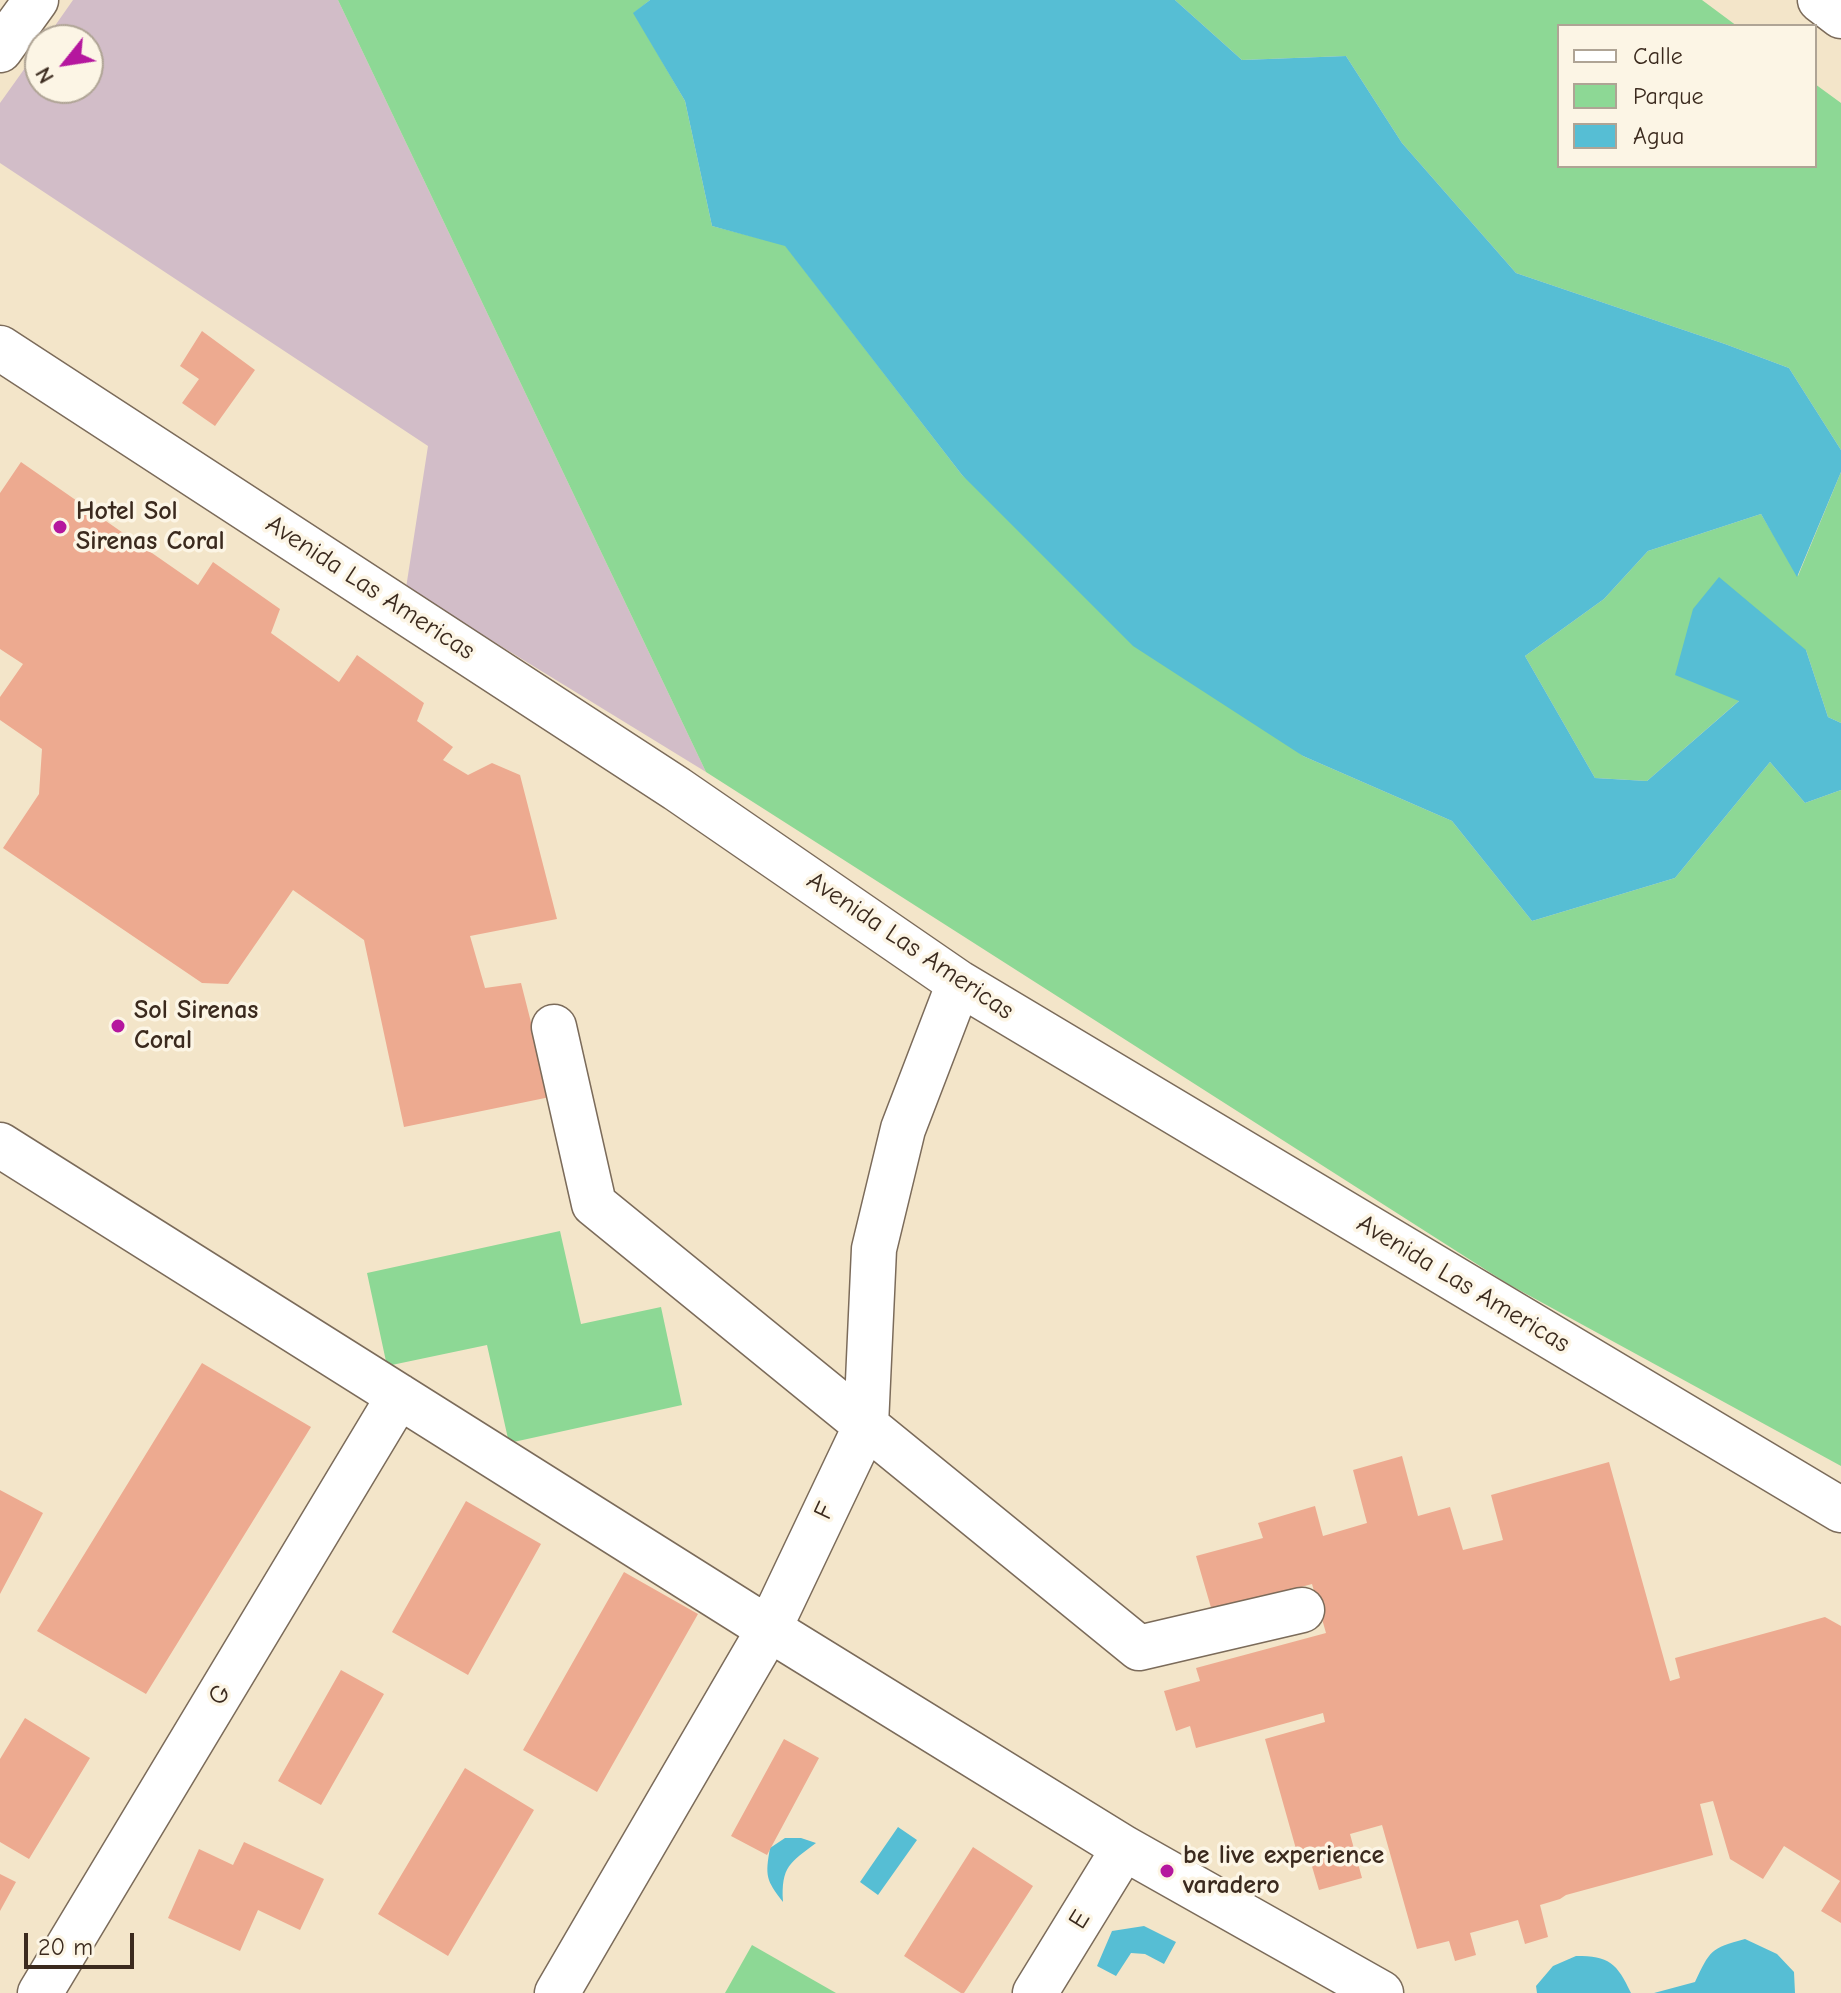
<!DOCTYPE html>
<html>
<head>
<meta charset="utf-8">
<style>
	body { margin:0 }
	#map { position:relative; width:1841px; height:1993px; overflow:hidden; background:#f3e5c9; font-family:"Comic Neue",sans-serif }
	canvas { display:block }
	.legend { position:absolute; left:1557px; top:24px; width:260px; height:144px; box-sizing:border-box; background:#fcf5e5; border:2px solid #afa495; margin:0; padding:10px 14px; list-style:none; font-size:24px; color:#3b2a1e }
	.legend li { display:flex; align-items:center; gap:16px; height:40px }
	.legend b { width:40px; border:2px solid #afa495 }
	.north { position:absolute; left:24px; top:24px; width:80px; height:80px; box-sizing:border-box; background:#fcf5e5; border:2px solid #afa495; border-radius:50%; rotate:240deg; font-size:22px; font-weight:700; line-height:32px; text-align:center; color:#3b2a1e }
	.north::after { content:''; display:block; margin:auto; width:28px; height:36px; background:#b5179e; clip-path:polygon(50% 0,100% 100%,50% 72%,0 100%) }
	.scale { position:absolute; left:24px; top:1933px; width:110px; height:36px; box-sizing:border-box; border:4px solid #3b2a1e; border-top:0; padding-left:10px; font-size:24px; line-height:28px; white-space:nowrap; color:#3b2a1e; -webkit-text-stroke:6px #fcf5e5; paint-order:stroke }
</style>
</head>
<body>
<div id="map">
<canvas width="1841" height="1993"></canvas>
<ul class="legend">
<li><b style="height:10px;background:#fff"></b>Calle</li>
<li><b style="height:22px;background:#8dd895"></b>Parque</li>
<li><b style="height:22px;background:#56bed4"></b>Agua</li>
</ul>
<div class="north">N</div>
<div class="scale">20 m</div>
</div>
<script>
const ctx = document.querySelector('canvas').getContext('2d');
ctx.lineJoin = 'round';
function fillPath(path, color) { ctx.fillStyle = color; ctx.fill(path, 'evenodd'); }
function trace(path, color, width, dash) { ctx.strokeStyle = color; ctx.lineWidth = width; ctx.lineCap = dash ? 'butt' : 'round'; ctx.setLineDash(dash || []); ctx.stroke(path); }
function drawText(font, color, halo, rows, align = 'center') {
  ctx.font = font + ' "Comic Neue",sans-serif'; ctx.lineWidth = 7; ctx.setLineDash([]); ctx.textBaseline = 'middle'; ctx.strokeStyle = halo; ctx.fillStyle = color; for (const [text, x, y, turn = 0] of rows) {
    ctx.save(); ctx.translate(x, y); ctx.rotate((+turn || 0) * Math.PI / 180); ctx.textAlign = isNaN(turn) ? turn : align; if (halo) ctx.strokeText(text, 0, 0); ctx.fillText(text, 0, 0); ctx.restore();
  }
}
const industrial = new Path2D(`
	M73,0H338L706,772L406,588L428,446L0,163V103L40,47V88H88V40H45Z`);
const green = new Path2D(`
	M338,0H650L634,13L685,101L712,226L785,245L962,475L1303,756L1452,821L1532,921L1675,878L1770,762L1805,803L1841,790V1466L1508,1284L706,772Z
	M1175,0H1702L1737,26H1559V166H1815V84L1841,103V450L1789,368L1725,344L1516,273L1402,143L1346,56L1242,60Z
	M1841,472V723L1828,717L1806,650L1740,700L1647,781L1595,778L1525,656L1604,599L1648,551L1761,514L1798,576Z
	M560,1231L581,1324L661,1307L682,1405L509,1443L487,1345L387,1366L367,1273Z
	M752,1945L836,1993H725Z`);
const water = new Path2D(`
	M650,0H1175L1242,60L1346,56L1402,143L1516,273L1725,344L1789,368L1841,450V472L1797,577L1761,514L1648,551L1604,599L1525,656L1595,778L1647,781L1739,701L1675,675L1693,609L1719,577L1806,650L1828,717L1841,723V790L1805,803L1770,762L1675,878L1532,921L1452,821L1303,756L1133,646L962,475L785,246L712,226L685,101L633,13Z
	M898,1827L917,1840L878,1895L860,1882Z
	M785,1838H801L816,1843C790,1863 781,1866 783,1902C766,1880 765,1876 770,1848Z
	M1144,1926L1176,1942L1164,1964L1145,1954L1131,1953L1116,1976L1097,1966L1112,1931Z
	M1745,1939L1777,1954L1794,1972L1795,1993H1654L1695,1982C1710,1951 1710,1948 1745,1939Z
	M1576,1956C1609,1956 1617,1963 1631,1993H1537L1536,1986L1553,1966Z`);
const building = new Path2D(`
	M202,331L255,370L215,426L182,403L199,379L180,366Z
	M21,462L198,585L213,562L280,609L271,633L339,682L357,655L424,703L417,721L453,747L443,760L468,775L492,763L520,775L557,919L470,936L485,988L521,983L550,1097L404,1127L364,940L293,890L228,984L202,983L3,848L39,794L42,749L0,720V697L23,664L0,649V493Z
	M202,1363L311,1427L146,1694L37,1631Z
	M1402,1456L1418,1516L1450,1507L1463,1550L1503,1540L1491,1495L1609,1462L1670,1681L1680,1678L1675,1658L1825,1617L1841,1626V1923L1821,1911L1840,1881L1784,1846L1763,1879L1730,1859L1713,1801L1700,1804L1713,1855L1566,1895L1560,1899L1540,1905L1548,1937L1525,1944L1518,1920L1470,1933L1476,1955L1455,1961L1449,1941L1417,1949L1382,1825L1350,1834L1362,1878L1319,1890L1308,1853L1298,1856L1265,1739L1325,1722L1323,1713L1196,1748L1190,1726L1176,1731L1164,1691L1200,1681L1196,1668L1326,1633L1312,1584L1212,1611L1196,1556L1263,1538L1258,1523L1315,1506L1323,1536L1367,1523L1353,1470Z
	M0,1490L43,1513L0,1594Z
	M466,1501L541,1544L468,1675L392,1632Z
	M624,1572L698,1614L597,1792L523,1750Z
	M341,1670L384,1694L321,1805L278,1781Z
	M25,1718L90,1758L29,1859L0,1842V1759Z
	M784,1739L819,1758L767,1855L731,1836Z
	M465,1768L534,1810L448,1956L378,1914Z
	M244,1842L324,1879L300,1930L258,1910L240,1951L168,1918L199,1849L233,1865Z
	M973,1847L1033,1886L964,1993H961L904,1956Z
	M0,1874L16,1882L0,1911Z`);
const minor = new Path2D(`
	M0,50L36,0
	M0,348L677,789L959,983L1841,1510
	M554,1027L594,1204L1139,1648L1302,1610
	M0,1145L769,1629L1124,1848L1381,1993
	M40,1993L399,1396
	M557,1993L769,1629L866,1425L874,1249L903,1129L959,983
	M1035,1993L1124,1848`);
const highway = new Path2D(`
	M1820,0L1841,16`);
const markers = [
	[60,527,8,"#b5179e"],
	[118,1026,8,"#b5179e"],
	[1167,1871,8,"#b5179e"]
];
const poiNames = [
	["Hotel Sol",76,512],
	["Sirenas Coral",76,542],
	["Sol Sirenas",134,1011],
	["Coral",134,1041],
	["be live experience",1183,1856],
	["varadero",1183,1886]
];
const streetNames = [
	["Avenida Las Americas",370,588,33],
	["Avenida Las Americas",910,946,34],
	["Avenida Las Americas",1463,1284,31],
	["F",825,1511,-65],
	["G",220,1695,-59],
	["E",1080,1920,-58]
];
fillPath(industrial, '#d2bdc8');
fillPath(green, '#8dd895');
fillPath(water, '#56bed4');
fillPath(building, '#edaa90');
trace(minor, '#7b6b5a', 47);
trace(highway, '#7b6b5a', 47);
trace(minor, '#fff', 44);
trace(highway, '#fff', 44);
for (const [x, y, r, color] of markers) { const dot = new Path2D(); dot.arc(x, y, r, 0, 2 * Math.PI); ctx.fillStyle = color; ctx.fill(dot); trace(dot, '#fcf5e5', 3); }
drawText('bold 26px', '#3b2a1e', '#fcf5e5', poiNames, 'left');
drawText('26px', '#3b2a1e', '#fcf5e5', streetNames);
</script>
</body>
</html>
